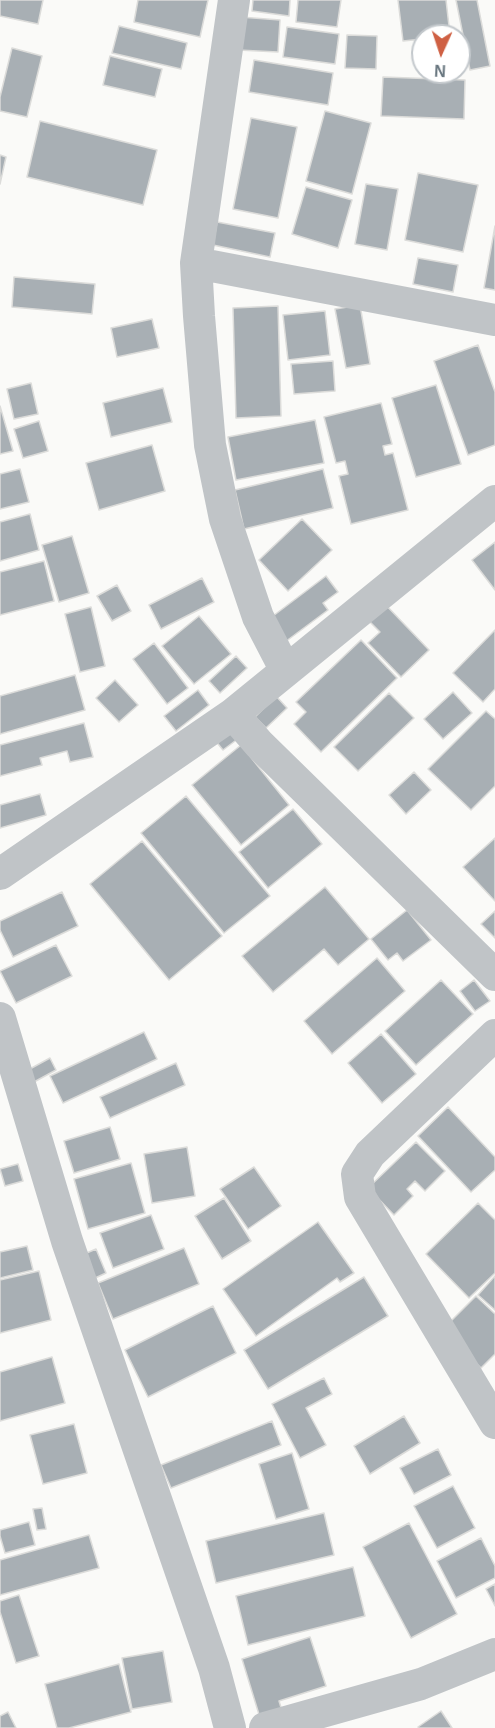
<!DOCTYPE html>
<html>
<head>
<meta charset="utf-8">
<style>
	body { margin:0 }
	#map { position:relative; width:495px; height:1728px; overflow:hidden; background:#fafaf8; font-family:Arial,sans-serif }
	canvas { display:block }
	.north { position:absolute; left:411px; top:24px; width:60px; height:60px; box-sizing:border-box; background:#fff; border:2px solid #c3c8cc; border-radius:50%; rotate:183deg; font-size:16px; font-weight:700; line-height:24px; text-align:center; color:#68767f }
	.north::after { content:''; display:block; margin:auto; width:21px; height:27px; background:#cf6043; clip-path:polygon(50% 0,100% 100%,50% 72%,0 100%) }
</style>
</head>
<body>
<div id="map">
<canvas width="495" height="1728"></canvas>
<div class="north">N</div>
</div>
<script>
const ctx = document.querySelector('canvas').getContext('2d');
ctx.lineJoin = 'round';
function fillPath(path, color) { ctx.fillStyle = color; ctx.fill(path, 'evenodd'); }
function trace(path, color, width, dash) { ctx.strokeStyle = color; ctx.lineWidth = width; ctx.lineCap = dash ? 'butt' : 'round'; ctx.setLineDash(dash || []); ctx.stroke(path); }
const building = new Path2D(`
	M0,0H43L38,24L0,16Z
	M138,0H208L200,37L134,22Z
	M253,0H290L289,16L252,11Z
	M298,0H341L337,27L296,22Z
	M398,0H446L450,35L423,36V39L403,41Z
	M456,0H477L490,66L470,70Z
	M240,17L280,20L278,52L238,50Z
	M119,26L187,43L181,69L112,53Z
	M287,27L339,34L335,64L283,57Z
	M347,35L377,36L376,69L345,68Z
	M12,48L42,56L27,117L0,111V97Z
	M110,56L162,69L155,97L103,85Z
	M254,60L333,73L328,105L249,92Z
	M383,77L465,80L464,119L381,116Z
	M325,111L371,123L352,194L306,181Z
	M251,118L297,127L278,218L233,209Z
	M40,121L157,150L143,205L27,177Z
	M0,155L6,157L0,184Z
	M418,173L478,185L463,252L405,240Z
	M366,184L398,189L387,250L355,244Z
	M306,187L352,200L338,248L292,234Z
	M217,222L275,233L270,257L213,245Z
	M495,226V290L484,288Z
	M418,258L458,265L453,292L413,284Z
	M14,277L95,284L92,314L12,307Z
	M360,305L370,364L346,368L335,309Z
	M278,306L281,416L236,418L233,308Z
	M325,311L330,355L288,360L283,315Z
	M152,319L159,348L117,357L111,328Z
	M478,345L495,392V445L468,455L434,361Z
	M333,361L335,391L294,394L291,364Z
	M31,383L38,414L14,419L7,389Z
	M436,385L461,464L416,477L392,398Z
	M163,388L172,422L111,437L103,403Z
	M381,403L392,444L383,446L385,455L393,453L408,510L351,524L339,476L348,474L345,461L336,463L324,417Z
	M0,406L13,451L0,454Z
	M315,420L324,463L236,480L228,437Z
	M39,421L48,451L23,458L14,429Z
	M152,445L165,491L99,510L86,463Z
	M20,469L29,502L0,509V474Z
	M323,469L333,508L244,529L235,490Z
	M30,514L39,550L0,561V522Z
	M302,519L332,550L288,591L259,560Z
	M72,536L89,593L59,602L42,545Z
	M495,542V590L472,560Z
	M44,561L54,601L0,615V572Z
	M326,576L338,592L323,603L328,610L285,642L269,619Z
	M202,578L214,602L161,629L149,605Z
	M117,585L131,611L112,621L97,596Z
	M382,601L429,650L401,677L368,643L380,632L365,617Z
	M91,607L105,666L80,672L65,614Z
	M199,616L231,654L194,684L162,646Z
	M495,630V689L483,702L453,673Z
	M361,640L397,678L321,752L294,724L306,712L296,702Z
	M154,643L188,688L167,704L133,659Z
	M236,656L247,668L220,693L209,681Z
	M75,675L85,710L0,734V696Z
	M115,680L138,705L119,722L96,698Z
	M198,690L209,705L176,731L164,716Z
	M453,692L472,713L443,739L424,719Z
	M389,693L414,718L358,771L334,747Z
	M276,696L287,708L266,728L255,717Z
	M486,711L495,719V786L471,810L428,769Z
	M84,723L93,757L70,762L67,751L40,758L42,765L0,776V745Z
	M230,727L239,738L223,750L214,739Z
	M241,745L289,805L241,845L192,785Z
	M414,772L431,790L406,814L389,795Z
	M40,794L46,815L0,828V805Z
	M186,796L270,896L224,933L141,833Z
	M293,809L322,844L268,888L239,852Z
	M495,838V901L463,867Z
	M142,841L222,936L169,980L90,884Z
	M325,887L369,939L338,965L324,949L273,992L242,956Z
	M62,892L78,926L13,957L0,930V921Z
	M407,910L431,940L403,961L397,953L388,960L371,939Z
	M495,911V938L481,924Z
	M56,945L72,976L16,1003L0,971Z
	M377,958L405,991L332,1054L304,1021Z
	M441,980L473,1014L416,1065L385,1031Z
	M474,980L490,1001L475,1011L460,991Z
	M144,1032L157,1059L63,1103L50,1076Z
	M381,1034L416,1074L382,1103L348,1063Z
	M50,1058L56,1070L34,1082L28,1070Z
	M176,1063L185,1085L110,1118L100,1097Z
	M448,1107L495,1157V1170L471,1192L418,1136Z
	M110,1127L120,1159L74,1173L64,1141Z
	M416,1142L445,1171L425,1191L415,1181L407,1189L413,1196L394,1215L368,1188Z
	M187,1147L195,1196L152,1203L144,1154Z
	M131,1163L145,1213L88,1229L74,1179Z
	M18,1164L23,1181L5,1186L0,1169Z
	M254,1167L281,1206L248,1229L220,1189Z
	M224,1198L251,1241L222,1259L195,1216Z
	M478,1203L495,1220V1273L469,1298L426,1254Z
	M151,1215L164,1249L113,1268L100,1233Z
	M318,1222L354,1273L340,1282L337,1278L256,1336L223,1289Z
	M27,1246L33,1270L0,1278V1252Z
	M184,1248L199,1284L113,1319L98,1283Z
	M96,1249L106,1273L93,1279L82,1255Z
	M39,1271L51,1320L0,1333V1280Z
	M495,1276V1310L478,1295Z
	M364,1277L388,1316L268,1389L244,1350Z
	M476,1296L495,1314V1354L481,1368L442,1330Z
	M213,1306L236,1353L148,1397L125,1350Z
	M52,1357L65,1403L0,1421V1372Z
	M324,1378L332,1394L306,1408L326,1445L300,1458L272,1404Z
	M404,1416L420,1443L370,1474L354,1446Z
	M272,1421L281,1445L171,1488L161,1465Z
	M74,1424L87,1473L43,1484L30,1435Z
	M438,1449L451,1475L414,1494L400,1468Z
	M292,1453L309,1509L276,1519L259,1464Z
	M453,1486L475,1528L437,1548L414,1506Z
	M42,1508L46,1529L37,1530L33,1509Z
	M324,1513L334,1555L216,1583L206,1541Z
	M29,1522L35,1545L5,1553L0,1536V1530Z
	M409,1523L457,1614L411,1638L363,1547Z
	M89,1535L99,1568L0,1595V1560Z
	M481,1538L495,1566V1578L456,1598L437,1561Z
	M353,1567L365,1616L248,1645L236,1596Z
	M495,1584V1606L486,1589Z
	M19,1595L39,1656L16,1663L0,1612V1601Z
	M310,1637L326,1686L279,1701L283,1714L261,1721L242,1659Z
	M163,1651L172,1702L132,1709L122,1658Z
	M119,1664L131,1712L69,1728H57L45,1684Z
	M441,1711L452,1728H419L418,1727Z
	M8,1712L16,1728H0V1716Z`);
const street = new Path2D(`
	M234,0L196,263L199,316L210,445L225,519L258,617L286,671
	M196,263L495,320
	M233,714L259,744L495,975
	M0,874L233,714L495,501
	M0,1018L67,1241L214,1668L230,1728
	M495,1035L370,1154L357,1174L360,1197L495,1423
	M265,1728L421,1684L495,1654`);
fillPath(building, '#a8afb4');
trace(building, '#dcdcda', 1.5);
trace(street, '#c0c4c7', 32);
</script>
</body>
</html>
